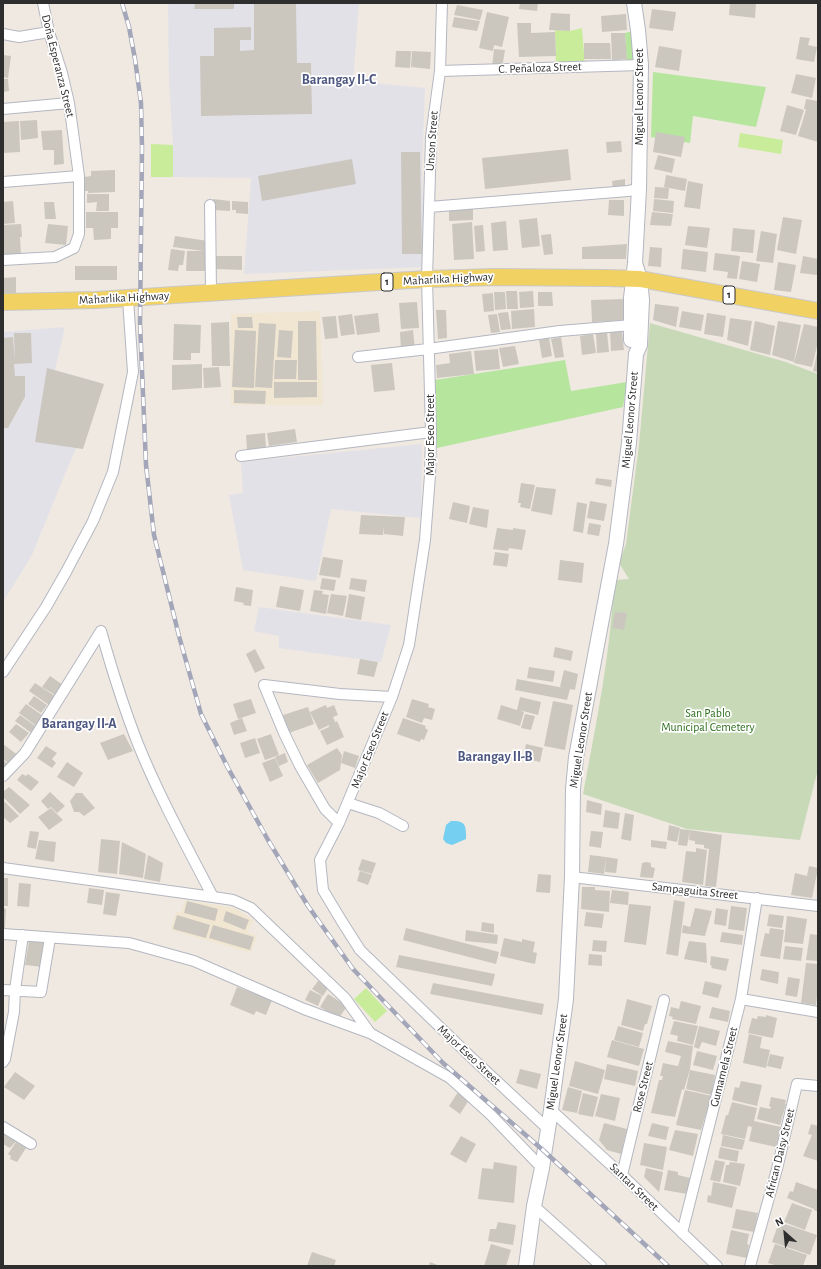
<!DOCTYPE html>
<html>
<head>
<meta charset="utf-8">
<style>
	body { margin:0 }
	#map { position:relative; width:821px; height:1269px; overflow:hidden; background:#efe9e1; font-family:"Alegreya Sans",sans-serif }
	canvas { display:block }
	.frame { position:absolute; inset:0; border:4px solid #2e2e2e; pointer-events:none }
	.north { position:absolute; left:765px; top:1213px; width:40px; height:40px; -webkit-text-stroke:3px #fff; paint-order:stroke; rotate:333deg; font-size:11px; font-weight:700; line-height:16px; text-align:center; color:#2e2e2e }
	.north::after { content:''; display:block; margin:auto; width:14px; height:18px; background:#2e2e2e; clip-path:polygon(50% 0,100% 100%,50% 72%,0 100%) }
</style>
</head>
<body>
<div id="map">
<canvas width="821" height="1269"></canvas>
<div class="frame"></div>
<div class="north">N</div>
</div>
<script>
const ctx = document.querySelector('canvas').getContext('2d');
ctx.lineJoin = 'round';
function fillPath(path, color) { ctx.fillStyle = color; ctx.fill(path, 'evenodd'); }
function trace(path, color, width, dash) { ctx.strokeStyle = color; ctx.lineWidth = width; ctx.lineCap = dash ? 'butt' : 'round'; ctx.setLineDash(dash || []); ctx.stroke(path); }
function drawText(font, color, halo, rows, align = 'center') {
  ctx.font = font + ' "Alegreya Sans",sans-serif'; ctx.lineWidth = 3.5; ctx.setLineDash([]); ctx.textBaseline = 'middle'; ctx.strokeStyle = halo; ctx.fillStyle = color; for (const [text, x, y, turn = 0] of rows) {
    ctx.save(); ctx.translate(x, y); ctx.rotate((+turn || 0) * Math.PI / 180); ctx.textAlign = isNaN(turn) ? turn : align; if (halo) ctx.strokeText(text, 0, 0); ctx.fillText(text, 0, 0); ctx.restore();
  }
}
const industrial = new Path2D(`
	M168,3H359L353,81L425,88L422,169L425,267L244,274L251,178L173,177V145L169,80Z
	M65,327L55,370L104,384L65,474L32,555L3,602V428H8L25,398H3V332Z
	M422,444L421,518L331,509L316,581L243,570L229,495L243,493L241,462Z
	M259,607L391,625L381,662L279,648V636L254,631Z`);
const education = new Path2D(`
	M320,311L323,405H231V314Z
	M185,900L235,908L253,920L248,932L257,936L251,953L171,930L176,912L181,913Z`);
const green = new Path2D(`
	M638,30L641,65H627L625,33Z
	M653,72L766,87L756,127L693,116L690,143L651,137Z
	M565,360L571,391L627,382L623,407L437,448L435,380Z`);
const cemetery = new Path2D(`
	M650,323L786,362L818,374V769L800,840L687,829L583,794C596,724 611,652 614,580L629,579L619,563L626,544L639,445Z`);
const pitch = new Path2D(`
	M582,28L585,66L556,68L555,30L570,31Z
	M740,133L783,140L781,154L738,147Z
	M151,144L173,145V177H151Z
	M366,988L387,1011L375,1022L354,999Z`);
const water = new Path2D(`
	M451,821C466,820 466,826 466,839L452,845L446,843L443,839L446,825Z`);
const building = new Path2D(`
	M195,3H234V9H194Z
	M254,3H296L297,63H311L312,114L201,116L200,56H214V28L251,27V40H240V51L254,50Z
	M520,3H538L537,11L519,9Z
	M730,3H756L755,18L729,15Z
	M457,5L483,10L480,20L454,15Z
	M652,9L676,12L673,31L649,28Z
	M487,12L509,17L502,47L494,45L493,51L479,48Z
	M551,13L570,14V31L549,30Z
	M626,14L627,30L602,32L601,16Z
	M454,17L480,21L477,31L452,27Z
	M517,23H531V33L555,32L556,56L519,57Z
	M611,33H625L627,59L612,60Z
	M800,37L810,38L808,45L817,47L814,62L796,59Z
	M584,43H610L611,59H584Z
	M659,46L682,50L679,71L655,67Z
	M494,49L505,50L502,68L492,67Z
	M396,51H411L410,68L395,67Z
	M412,51L431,52L430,69L411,67Z
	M3,55L11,56L8,78L3,77Z
	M796,74L816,78L812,98L791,93Z
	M3,79H8L9,91L3,92Z
	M806,99L818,101V142L798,136L805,113L806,109H804Z
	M787,105L804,110L796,135L780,131Z
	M37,120L38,138L21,140L20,121Z
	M19,121L20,152L3,153V122Z
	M62,130L64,164L54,165V150H43L41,131Z
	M656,132L685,137L681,157L653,152Z
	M621,141L622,152L607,153L606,142Z
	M568,149L571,180L485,189L482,158Z
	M401,152H420L422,254H402Z
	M658,155L675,159L672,173L654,169Z
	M352,159L356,184L262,201L258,176Z
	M115,170V192L88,193V191H85L84,177L91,176V171Z
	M666,175L687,179L685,191L664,187Z
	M625,179V187L613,190L612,181Z
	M688,181L703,184L700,209L684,207Z
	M655,187L669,188L668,199L654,198Z
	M87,194H109V211H96L97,202L87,203Z
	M213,199L230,201V211L213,210Z
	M654,199L674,201L673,213L653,211Z
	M609,200H624V216L608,215Z
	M13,201L15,223L3,224V202Z
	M232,201L248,202V214L236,213V210H232Z
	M44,202H54L56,219H45Z
	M473,206V220L449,221V207Z
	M86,212H118V228H111V239L94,240L93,228H86Z
	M652,212L673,214L671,226L650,225Z
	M783,217L802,220L796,254L777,250Z
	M537,218L540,246L522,248L519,220Z
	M506,221L508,250L493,251L491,223Z
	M472,222L474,259L454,260L452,224Z
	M21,224L22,237H20L21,255L4,257L3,225Z
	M48,224L68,226L66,245L45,243Z
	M483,225L485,251L476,252L474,226Z
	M688,226L710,228L707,248L685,245Z
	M733,228L755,230L753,253L731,251Z
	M761,231L777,234L773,263L756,261Z
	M551,234L553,254L544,255L541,235Z
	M175,236L208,241L206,271H186L187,251H203L173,247Z
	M627,244L626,259H582V247Z
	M650,247L662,248L661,267L648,266Z
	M171,249L185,251L183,265H179L178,271L168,270Z
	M683,249L708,252L706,272L681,269Z
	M715,253L740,256L737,279L727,278L728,272L713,270Z
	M216,256H242V270L215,269Z
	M803,256L818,259L817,275L800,273Z
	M742,261L760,264L757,282L739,279Z
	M778,262L796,265L791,292L774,290Z
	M75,266H117V280H75Z
	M16,277V294L3,295V278Z
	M506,291H517L518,309H507Z
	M533,291L534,307L520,308L519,292Z
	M494,292H505L506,309L495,310Z
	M538,292H552L553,306H538Z
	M493,293L494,311L484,312L482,294Z
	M626,299L627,320L592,322L591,300Z
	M417,302L419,328L401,329L399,303Z
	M655,304L679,307L676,327L653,320Z
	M534,309L535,327L512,329L511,311Z
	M436,310H446L447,338L438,339Z
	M682,311L704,315L701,331L679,327Z
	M508,312L511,329L501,330L498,313Z
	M378,313L380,332L357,335L354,316Z
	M707,313L726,316L723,337L704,334Z
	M352,314L355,334L341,336L338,316Z
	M497,314L500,332L491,333L488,315Z
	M336,316L338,338L325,339L322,317Z
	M237,317H252L253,328H238Z
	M730,318L752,321L748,346L727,340Z
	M298,321H316L317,380H298Z
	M755,321L775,326L770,355L750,350Z
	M778,321L801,325L794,362L772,355Z
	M229,322L230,366H212L211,323Z
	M259,323L276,324L272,388L255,387Z
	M174,324L201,325L200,353H191V360H173Z
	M804,324L818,327V342L812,367L794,363Z
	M235,330L256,331L254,388L232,387Z
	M279,330L293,331L291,358L277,357Z
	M413,330L415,349L401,350L400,332Z
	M622,330L624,350L611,351L610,331Z
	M607,332L609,352L597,353L596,333Z
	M14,333H31L32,363L14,364L15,376H25V397L8,428H3V338L13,337L15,361Z
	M593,334L596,353L582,355L580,336Z
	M561,337L564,357L555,358L551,339Z
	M549,338L552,356L542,358L539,340Z
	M515,346L519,364L503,367L499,348Z
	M498,349L500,369L476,371L474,351Z
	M471,351L474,374L437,378L436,365L450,363L449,354Z
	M817,353H818V372L813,371Z
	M275,360H297L296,379H274Z
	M392,363L395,390L374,392L371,365Z
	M202,364V388L172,390V365Z
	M219,367L221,387L204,388L203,368Z
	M47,368L104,384L83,449L35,442Z
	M274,382H317V397L274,398Z
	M234,390L266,391L265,404L234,403Z
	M295,429L297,442L269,446L267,433Z
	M265,433L266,448L247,450L246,435Z
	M596,478L612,480L611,487L595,484Z
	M521,483L535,485L530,509L520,507L521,503H518Z
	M536,487L556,489L552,515L531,511Z
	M590,501L607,504L604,521L587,518Z
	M453,502L470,506L467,523L449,519Z
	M577,502L587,504L583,533L573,531Z
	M473,507L489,510L487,528L469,524Z
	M361,515L405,517L403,536L384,534V527L383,535L359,534Z
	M589,523L601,525L599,536L587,534Z
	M497,528L513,530V528L526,530L522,550L509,548L508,551L493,549Z
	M495,552L509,554L507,567L493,565Z
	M323,557L343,560L340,578L319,575Z
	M560,560L584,563L582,583L558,580Z
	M322,578L336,580L334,591L320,589Z
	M351,578L367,580L365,592L349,589Z
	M280,586L304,590L300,611L276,607Z
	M236,587L253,590L251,606L243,605L244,603L234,601Z
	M314,590L323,591L322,594L329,595L326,614L310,611Z
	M331,594L347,596L343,616L327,613Z
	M349,594L365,597L361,620L345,617Z
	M615,612L627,613L624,630L612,628Z
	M555,647L573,651L571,661L553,657Z
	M255,649L265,668L255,673L246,654Z
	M360,659L378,662L374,677L357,674Z
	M529,667L555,671L553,682L527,678Z
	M564,670L578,674L575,690L570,689L567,700L515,690L517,679L564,688L560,687Z
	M50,676L63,685L55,695L42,687Z
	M35,683L55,696L49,705L29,691Z
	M34,696L47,705L41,713L28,704Z
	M520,697L541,702L538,715L519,710L524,712L520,726L497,719L501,705L517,710Z
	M251,699L256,713L238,719L233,704Z
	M412,699L429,704L428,707L435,709L432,720L424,718L422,723L406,717Z
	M553,701L573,705L565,750L544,746Z
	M26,704L46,718L39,728L19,713Z
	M326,705L327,708L334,705L338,715L333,717L335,722L337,721L344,737L327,745L320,731L329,727V725L319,730L310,712Z
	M308,707L314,724L289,733L283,715Z
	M525,714L535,716L531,730L521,728Z
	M20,715L38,728L33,734L15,721Z
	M242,718L247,731L234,735L230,723Z
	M403,718L426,726L425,728L428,730L424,740L421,739L420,742L397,734Z
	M16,724L29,733L21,742L9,732Z
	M124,734L133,751L108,760L100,743Z
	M271,734L279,755L265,760L257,739Z
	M255,738L260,753L245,758L240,743Z
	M3,744L19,756L10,765L3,759Z
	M526,744L543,748L540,762L523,758Z
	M46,746L57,753L52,759L56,763L52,768L37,758Z
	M337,748L342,755L340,770L318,783L307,765Z
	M344,751L359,756L355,768L341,763Z
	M285,753L288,762L279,766L275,757Z
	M275,758L283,776L270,782L262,763Z
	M3,760L10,766L3,773Z
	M67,762L83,773L74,787L57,777Z
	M22,774L26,776L28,774L39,782L31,791L17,780Z
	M9,787L30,805L20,814L3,797V792Z
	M50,792L65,806L57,813L51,807L48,809L41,801Z
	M76,793H82L95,808L84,816L79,812H74L70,801Z
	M3,800L19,816L10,823L3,817Z
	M587,800L602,804L601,815L586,812Z
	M51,808L63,820L49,830L38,817Z
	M605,810L620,813L618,829L603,827Z
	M625,813L634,815L631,841L621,839Z
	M669,825L680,828L677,842L667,840Z
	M680,829L690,830L687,846L678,845Z
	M690,830L722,835L716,887L705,886L709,849L704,848V845L695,844V841L689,840Z
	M30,831L39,832L36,849L27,847Z
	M591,831L603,832L601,848L589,846Z
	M101,839L120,841L117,874L98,872Z
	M39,840L56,842L54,862L35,859Z
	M651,840L667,842L666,849L651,847Z
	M122,842L146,854L143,878L119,874Z
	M696,848L707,850L703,885L682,882L686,851L696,852Z
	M148,855L163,863L160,882L144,879Z
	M590,855L606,857L604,874L588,872Z
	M606,857L618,859L616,873L605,872Z
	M362,859L376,863L372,874L358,870Z
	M646,862L651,863V867L655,868L653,878L640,877L642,863Z
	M809,866L818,868L812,898L791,895L795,873L807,876Z
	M360,871L372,875L368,885L357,881Z
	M538,874L551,875L550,893L536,892Z
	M3,878H8V906H3Z
	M19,883L31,884L29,907L17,906Z
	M582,887H595V890L610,891L609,912L581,909Z
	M89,888L104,890L102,905L87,903Z
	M612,890L629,892L628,905L610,903Z
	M106,892L120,894L116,916L103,914Z
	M674,900L685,902L678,956L666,954Z
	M187,901L218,909L215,921L184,913Z
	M629,904L651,906L646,945L624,942Z
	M731,906L747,908L744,931L728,929Z
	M3,908L6,909L5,928H3Z
	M695,908L712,911L705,936L682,933L683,925L690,927Z
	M716,908L728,910L726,926L714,924Z
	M226,911L249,920L245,930L223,921Z
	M586,912L604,914L602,928L584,926Z
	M769,914L784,916L782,928L767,926Z
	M177,915L210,925L206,938L173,929Z
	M787,916L807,919L803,944L784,942Z
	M482,922L494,924V933L481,931Z
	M213,925L254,937L250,950L209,938Z
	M406,928L499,952L496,964L403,940Z
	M770,928L784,930L780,959L760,956L765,933L769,934Z
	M466,930L498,935L497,944L465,941Z
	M722,932L743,935L742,945L720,942Z
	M810,934L818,935V961L806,960Z
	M504,938L522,942V939L535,942L533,952L537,953L535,964L500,956Z
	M593,940L607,941L606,952L592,951Z
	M29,941L46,943L43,967L25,965Z
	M689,941L706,943L707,963L684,959Z
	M785,946L803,948L801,961L783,959Z
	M589,954L602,955V966L588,965Z
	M399,955L495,974L492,986L396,967Z
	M711,956L729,959L726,971L711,968L712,966L710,965Z
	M806,963L818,964V987L816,1005L801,1003Z
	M762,969L779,972L778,984L760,980Z
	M788,977L800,979L797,997L785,995Z
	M318,981L328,988L323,996L312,989Z
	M705,981L722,985L718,998L702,994Z
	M433,983L544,1004L542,1015L430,994Z
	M237,987L272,1000L266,1015L256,1011L254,1015L230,1005Z
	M310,990L322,996L318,1006L305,1000Z
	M328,994L347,1006L339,1018L320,1007Z
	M627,999L652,1006L647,1024H645L643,1031L621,1025Z
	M681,1001L701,1006L696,1024L672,1019L673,1017L669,1016L671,1007L679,1009Z
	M712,1007L730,1011L728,1022L709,1018Z
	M766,1015L777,1018L773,1038L748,1033L752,1018L757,1019L758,1016L766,1017Z
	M674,1021L698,1026L693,1045L677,1041L678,1036L670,1034Z
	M618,1026L643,1033L639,1047L614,1040Z
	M699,1026L720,1031L716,1046L702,1042L699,1049L694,1047Z
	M749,1034L762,1037L760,1048L770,1050L766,1068L743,1063Z
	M612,1040L644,1049L639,1066L607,1057Z
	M668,1041L693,1046L690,1069L684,1090L682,1089L675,1117L651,1113L659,1080H662L663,1076H660L663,1063L687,1068L678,1066L681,1056L665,1052Z
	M697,1051L717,1056L713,1070L693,1065Z
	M770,1054L784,1057L781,1069L767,1066Z
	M575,1061L605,1070L598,1094L569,1086Z
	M607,1064L638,1071L635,1086L604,1079Z
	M520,1069L541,1074L537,1089L516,1083Z
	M690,1070L715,1075L712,1095L686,1089Z
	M15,1072L35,1086L24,1100L4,1087Z
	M741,1081L762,1085L757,1106L732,1100L735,1087L739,1088Z
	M568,1087L582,1091L577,1113L562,1110Z
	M685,1090L712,1096L709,1110H707L701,1130L676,1125Z
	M458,1092L469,1100L460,1114L449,1106Z
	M583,1093L598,1097L593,1117L578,1114Z
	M601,1094L620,1098L615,1121L595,1116Z
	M771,1097L786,1100L785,1104H786L780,1125L757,1119L760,1107L770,1109L771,1107L769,1106Z
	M732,1102L757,1108L754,1121L781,1127L776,1147L749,1141L752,1127L748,1126L745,1139L721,1134L726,1115H728Z
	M604,1123L627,1129L621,1154L607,1150L599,1140Z
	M652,1123L669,1127L666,1140L648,1136Z
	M811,1124L818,1126V1161L803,1156L812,1135L808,1134Z
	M675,1130L698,1134L693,1156L669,1150Z
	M6,1132L18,1139L10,1148L3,1144V1136Z
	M723,1135L745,1140L742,1150L721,1146Z
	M461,1136L476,1144L466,1163L450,1154Z
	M16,1142L26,1148L17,1162L10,1159L11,1156L8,1154Z
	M644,1143L667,1147L663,1170L640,1165Z
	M720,1147L739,1151L737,1162L718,1158Z
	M715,1160L725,1162L720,1182L710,1180Z
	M494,1162L517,1166L514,1203L478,1199L482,1168L493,1169Z
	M730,1162L745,1164L740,1186L723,1182L726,1165H729Z
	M646,1168L663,1172L659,1192L644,1177Z
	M668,1170L678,1172V1175L690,1178L687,1194L664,1190Z
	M713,1182L737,1187L732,1208L707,1202L708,1195L711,1196Z
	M796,1182L818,1190V1212L814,1210V1209L787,1198L790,1191L793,1192Z
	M792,1203L812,1210L805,1230L784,1222Z
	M736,1209L758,1213L754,1232L732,1228Z
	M498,1222L516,1225L513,1245L488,1241L490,1229H496Z
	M779,1222L817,1235L810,1255L772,1242Z
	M731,1230L749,1234L747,1244L749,1245L747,1258L726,1254Z
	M491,1244L511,1250L506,1266H484Z
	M775,1244L807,1255L803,1266H778L768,1263Z
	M312,1252L336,1260L334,1266H307Z
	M430,1262L440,1266H429Z`);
const street = new Path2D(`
	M442,3L440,71L431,137L427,279L431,432L430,475L425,540L409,645L392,697L339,823L320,860L323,890L341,920L360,950L473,1059L547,1128
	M3,34L19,37L49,32
	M440,71L641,65
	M3,109L69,103
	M3,182L79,176
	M210,205L211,293
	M429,207L628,191L639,189
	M3,260L55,257L74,248L79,234V176L69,103L62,73L49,32L43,3
	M358,357L428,349L560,331L632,325
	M241,456L431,432
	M101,631C112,670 123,706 138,744C159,796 187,847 213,897
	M3,672L46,607L66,572L93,521L113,472L133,372L128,299
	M264,685L284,733L300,766L325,809L339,823
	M264,685L340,694L392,697
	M3,776L25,753L101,631
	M348,803L379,813L403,826
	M3,868L213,897L233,900L251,908L345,998L370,1033
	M572,877L818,906
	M3,934L129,943L194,961L304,1009L370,1033L450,1078L490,1114L542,1168
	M3,990L41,992L50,938
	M741,999L818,1012
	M3,1062L5,1059L14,1012L15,990L23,935
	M551,1110L622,1175L717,1266
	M3,1127L31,1144
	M622,1175L664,1000
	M534,1206L601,1266
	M682,1233L741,999L757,898
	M750,1266L777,1169L797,1084L818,1086`);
const secondary = new Path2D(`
	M631,340V298L635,263L639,189L641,65L638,30L634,3
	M526,1266L534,1206L542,1168L551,1110L566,999L572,877L573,789L576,757L616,544L629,443L636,354L640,345L642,300L640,279L635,263`);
const primary = new Path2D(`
	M3,302L96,300L427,279L495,277L606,278L640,279L818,311`);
const rail = new Path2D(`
	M122,3L129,27L135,59L141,103L142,148L140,323L146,465L154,535L179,636L201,714L228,768L268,840L308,906L353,969L443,1063L544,1151L668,1266`);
const shields = [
	[387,282,12],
	[729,295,12]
];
const shieldNames = [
	["1",387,282],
	["1",729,295]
];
const streetNames = [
	["Doña Esperanza Street",58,66,76],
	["C. Peñaloza Street",540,68,-2],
	["Miguel Leonor Street",639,97,-90],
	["Unson Street",432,141,-86],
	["Maharlika Highway",448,279,-3],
	["Maharlika Highway",124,298,-3],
	["Miguel Leonor Street",630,420,-85],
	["Major Eseo Street",430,435,-90],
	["Miguel Leonor Street",581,740,-81],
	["Major Eseo Street",370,750,-68],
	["Sampaguita Street",695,891,6],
	["Major Eseo Street",469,1055,43],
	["Miguel Leonor Street",557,1062,-82],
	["Gumamela Street",724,1067,-76],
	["Rose Street",643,1087,-76],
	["African Daisy Street",780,1153,-76],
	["Santan Street",634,1187,44]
];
const parkNames = [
	["San Pablo",708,713],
	["Municipal Cemetery",708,727]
];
const quarterNames = [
	["Barangay II-C",339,80],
	["Barangay II-A",79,724],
	["Barangay II-B",495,757]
];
fillPath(industrial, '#e3e1e8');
fillPath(education, '#f0e6d1');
fillPath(green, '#b6e59e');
fillPath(cemetery, '#c8d9b8');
fillPath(pitch, '#c9ec9a');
fillPath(water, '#75cff0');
fillPath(building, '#cbc7bf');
trace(street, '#b4b7c1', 12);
trace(secondary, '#b4b7c1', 16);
trace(primary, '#c9c9c9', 18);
trace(street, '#fff', 10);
trace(secondary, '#fff', 14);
trace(primary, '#f2d163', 16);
trace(rail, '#a3a6b8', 4.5);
trace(rail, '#fff', 3, [9]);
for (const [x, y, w] of shields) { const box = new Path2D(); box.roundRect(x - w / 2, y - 9, w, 18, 3); ctx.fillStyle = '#fff'; ctx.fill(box); trace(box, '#2e2e2e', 1); }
drawText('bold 11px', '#2e2e2e', null, shieldNames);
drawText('12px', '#2e2e2e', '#fff', streetNames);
drawText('12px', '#2c6e1b', '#fff', parkNames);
drawText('bold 14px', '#4d5680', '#fff', quarterNames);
</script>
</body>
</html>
